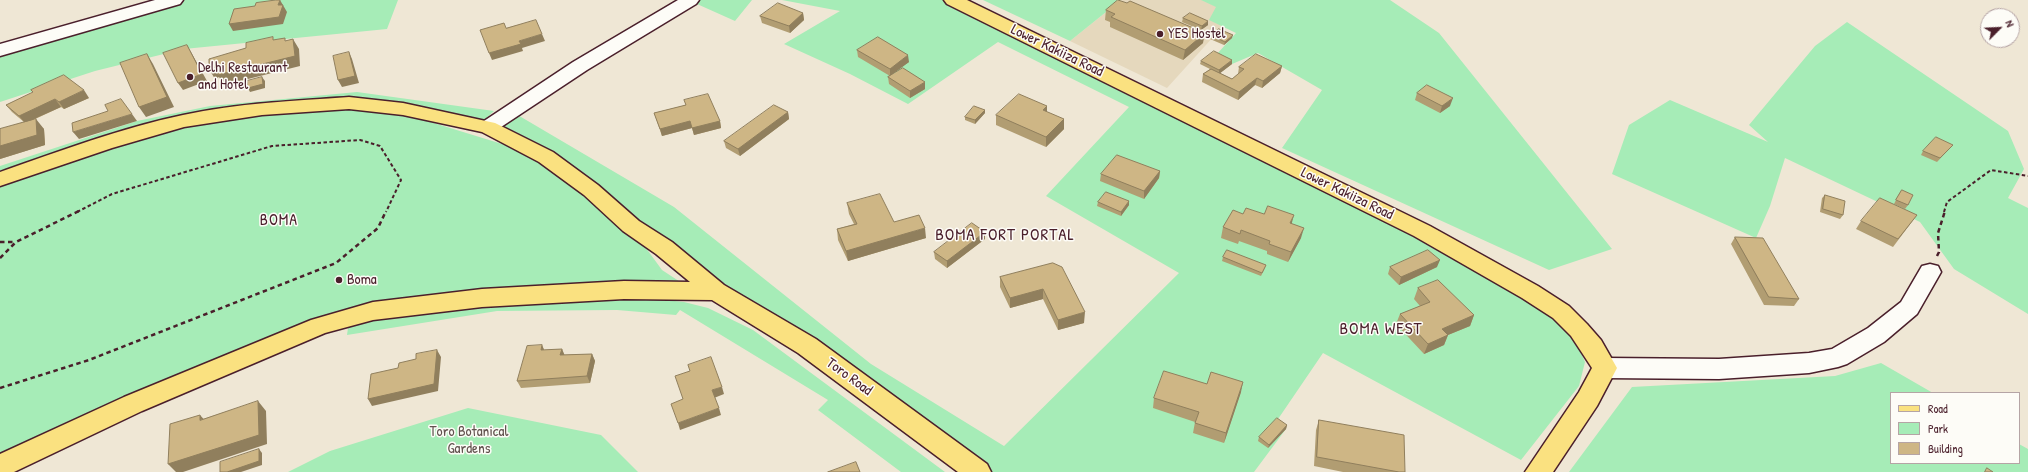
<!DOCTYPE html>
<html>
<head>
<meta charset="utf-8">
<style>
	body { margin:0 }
	#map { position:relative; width:2028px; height:472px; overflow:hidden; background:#efe7d5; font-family:"Patrick Hand",sans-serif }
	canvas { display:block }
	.legend { position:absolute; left:1890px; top:392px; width:130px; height:72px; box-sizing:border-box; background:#fdfcf7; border:1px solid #b5a4a5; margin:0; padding:5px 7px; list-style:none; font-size:12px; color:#4a1f2b }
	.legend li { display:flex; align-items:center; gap:8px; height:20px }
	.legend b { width:20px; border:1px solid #b5a4a5 }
	.north { position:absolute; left:1980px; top:8px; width:40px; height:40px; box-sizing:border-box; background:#fdfcf7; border:1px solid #b5a4a5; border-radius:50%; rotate:66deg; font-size:11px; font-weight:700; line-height:16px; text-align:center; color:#4a1f2b }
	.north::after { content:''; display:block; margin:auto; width:14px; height:18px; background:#4a1f2b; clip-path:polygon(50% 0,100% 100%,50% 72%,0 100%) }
</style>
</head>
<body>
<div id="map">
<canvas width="2028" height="472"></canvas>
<ul class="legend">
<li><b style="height:5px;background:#fae180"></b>Road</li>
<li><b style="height:11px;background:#a6ecb7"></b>Park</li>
<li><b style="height:11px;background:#ceb685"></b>Building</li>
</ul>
<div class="north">N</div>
</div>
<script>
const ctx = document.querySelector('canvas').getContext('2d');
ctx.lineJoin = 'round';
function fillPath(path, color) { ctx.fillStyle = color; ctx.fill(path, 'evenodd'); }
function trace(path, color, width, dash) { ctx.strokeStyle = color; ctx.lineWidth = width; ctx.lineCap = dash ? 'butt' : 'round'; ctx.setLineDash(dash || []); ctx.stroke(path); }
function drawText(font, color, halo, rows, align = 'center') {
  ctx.font = font + ' "Patrick Hand",sans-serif'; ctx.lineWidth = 3; ctx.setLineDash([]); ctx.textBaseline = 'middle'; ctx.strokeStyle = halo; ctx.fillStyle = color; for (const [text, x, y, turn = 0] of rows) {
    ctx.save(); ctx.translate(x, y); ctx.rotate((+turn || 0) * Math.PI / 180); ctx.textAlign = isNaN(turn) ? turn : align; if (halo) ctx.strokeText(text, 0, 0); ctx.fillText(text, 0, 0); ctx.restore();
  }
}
const built = new Path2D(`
	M1121,0H1202L1234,14L1167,88L1070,41Z`);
const green = new Path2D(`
	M156,0H398L387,29L184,49L95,71L0,102V57L45,44V32Z
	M683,0H752L735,21L697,4Z
	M782,0H944L1416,232L1549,312L1572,333L1585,362L1579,386L1521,460L1323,353L1276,422L1286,429L1254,472H984L708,289L553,152L527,138L494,128L516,114L674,207L871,364L1004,446L1179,273L1046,196L1129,107L998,42L908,104L850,74L784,44L840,11Z
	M983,0H1121L1070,41Z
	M1201,0H1390L1439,33L1612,249L1549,270L1282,148L1322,90L1258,53L1232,64L1217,54L1236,33L1209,20L1216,7Z
	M1847,22L2008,131L2024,169L2008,198L2028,208V314L1954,269L1920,222L1785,158L1770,206L1756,238L1612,174L1629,125L1670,100L1768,142L1749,125L1815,46Z
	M357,92L494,111L483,121L355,102L181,118L0,176V166L137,121L210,106Z
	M345,107L398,112L538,155L635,233L662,270L694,291L373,311L0,466V184L188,123L262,113Z
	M620,295L684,302L708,308L753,330L945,472H901L818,410L828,400L680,310L676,315L617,310L497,311L347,335L349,321L372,316Z
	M1881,363L1933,393H1891V463H2019V444L2028,449V472H1569L1632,387L1835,376Z
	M468,408L601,435L638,472H288L330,451Z`);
const pathFar1 = new Path2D(`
	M77,212L112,194L272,146L360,140L380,146L401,180L386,212
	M1944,212L1947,202L1991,170L2028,176`);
const path = new Path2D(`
	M0,242H15
	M1937,256L1939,252L1938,233L1945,211
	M0,258L16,242L79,211
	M0,388L89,360L336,263L378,228L386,211`);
const minor = new Path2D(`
	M155,0H183L180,4L0,56V44Z
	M678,0H699L696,4L587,70L495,131L488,133L481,131L478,127L481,123L573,62Z
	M1930,264L1938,266L1941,272L1917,314L1884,342L1847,364L1838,367L1809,373L1719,379L1605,378L1596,375L1593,368L1596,361L1605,358L1719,359L1809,353L1832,349L1868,328L1901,302L1922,266Z`);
const major = new Path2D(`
	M944,0H967L1430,226L1538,286L1569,306L1587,324L1601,340L1617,368L1597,406L1553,472H1525L1579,392L1592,368L1571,336L1553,318L1522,298L1414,236L947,4Z
	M349,97L403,103L495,123L553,152L598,185L639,221L672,242L724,285L816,339L987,464L991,472H958L798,353L712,300L624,299L482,307L373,320L325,333L142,411L14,472H0V454L124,397L311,320L373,302L482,289L624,281L690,282L656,254L623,231L584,195L539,162L482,132L403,115L349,109L262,115L184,127L112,148L0,186V172C60,151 121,128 183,115C237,103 294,101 349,97Z`);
const wall = new Path2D(`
	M1106,10L1203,43L1183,60L1110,27V22L1105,20Z
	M803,13L804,20L790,33L762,23L760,16Z
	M1183,18L1208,25L1201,30L1182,22Z
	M1211,35L1232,38L1224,45L1210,39Z
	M857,50L909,62L892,74L925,89L910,98L889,84L888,77L890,76L858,57Z
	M1201,61L1232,64L1220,73L1232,79L1238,74L1239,67L1282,66L1280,73L1262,88L1255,85L1238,100L1202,82L1203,74L1210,69L1200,64Z
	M31,90L89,98L64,109L61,107L33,120L44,129L45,145L0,159V129L24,122L12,112L6,105L33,93Z
	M1417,93L1450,106L1440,113L1415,100Z
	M684,100L720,121L721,128L694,135L692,128L662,136L654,113L686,105Z
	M1047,106V112L1064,129L1046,147L996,125V115Z
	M788,112L789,119L740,156L726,148L724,141Z
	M985,113L975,124L965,120V117Z
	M1953,145L1937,162L1921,155L1923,151Z
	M1160,171L1159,178L1144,199L1100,181L1101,174Z
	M1902,190L1908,205L1905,209L1894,204L1899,194Z
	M1825,195L1843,215L1840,219L1820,212L1822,198Z
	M1098,202L1129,205L1121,216L1097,206Z
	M847,203L894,222L926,238L848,261L838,240L837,229L854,224L849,214Z
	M1243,214L1292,224L1301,238L1288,262L1267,254V251L1239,241L1238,244L1221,238L1223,227Z
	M1917,215L1893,247L1856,229L1861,221Z
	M1735,237L1799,299L1794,306L1764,305L1731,244Z
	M985,239L947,268L935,259L934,252Z
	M1223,257L1266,265L1265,268L1261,276L1222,261Z
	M1053,263L1084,323L1058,330L1043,299L1010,308L1000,287V277Z
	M1390,267H1437L1399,285L1388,274Z
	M1418,288L1474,315L1470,326L1448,335L1444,345L1424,354L1396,324L1400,314L1420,306L1414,299Z
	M542,345L544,350L562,349L564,355L592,354L595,361L590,383L521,388L517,381Z
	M1241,392L1224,443L1193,433L1195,422L1153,408L1154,398Z
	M1319,420L1405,472H1343L1314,466L1316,430Z
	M1287,425L1286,429L1268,448L1258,441L1259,437Z`);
const shadedWall = new Path2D(`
	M280,0L287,12L283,24L233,31L229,24L278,5Z
	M803,13L804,20L790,33L789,26Z
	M1208,21V25L1201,30L1202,26Z
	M1205,33L1203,43L1183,60L1185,50Z
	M542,34L545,41L522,48L523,51L492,60L489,53L519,41Z
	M1233,35L1232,38L1224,45L1225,42Z
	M293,39L299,49L300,66L224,85L219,77L215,79L209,69Z
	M187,45L191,52L207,81L183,90L178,83Z
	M349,52L352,59L359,83L342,87L338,80Z
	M147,54L153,64L174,107L146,117L139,107Z
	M908,55L909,62L890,76V69Z
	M1232,60V64L1219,74V70Z
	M1282,66L1280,73L1262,88L1263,81Z
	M262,77L265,81V88L250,92L248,88Z
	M1257,78L1255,85L1238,100L1239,92Z
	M925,82V89L910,98V91Z
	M84,90L89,98L64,109L59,102Z
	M1453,98L1450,106L1440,113L1442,106Z
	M55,99L61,107L25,123L19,116Z
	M1047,106V116L1043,110Z
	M985,110V113L975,124V120Z
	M788,112L789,119L740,156L738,149Z
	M132,114L137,121L79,139L73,132Z
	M36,119L44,129L45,145L0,159V146Z
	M1064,119V129L1046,147V137Z
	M690,121L692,128L662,136L660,129Z
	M720,121L721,128L694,135L692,128Z
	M1160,171L1159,178L1144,199V191Z
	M1129,201V205L1121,216V212Z
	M1294,215L1291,226L1290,223Z
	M925,228L926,238L848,261L846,251Z
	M1304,228L1301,238L1288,262L1291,252Z
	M985,232V239L947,268V261Z
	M1440,260L1437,267L1399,285L1401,277Z
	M1043,289V299L1010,308V298Z
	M1085,312L1084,323L1058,330V320Z
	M1474,315L1470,326L1438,339L1442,329Z
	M1448,335L1444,345L1424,354L1428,344Z
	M542,345L545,352L541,350Z
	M562,349L565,356L560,355Z
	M437,350L441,357L438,391L372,406L368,399Z
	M592,354L595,361L590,383L587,376Z
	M1243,382L1241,392L1224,443L1226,433Z
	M722,387L724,394L714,398L712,390Z
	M258,401L266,411L267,444L183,472H176L168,464Z
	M719,408L721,415L680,430L678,423Z
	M200,415L209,425L200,420Z
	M1287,425L1286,429L1268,448L1269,445Z
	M259,449L262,453V465L241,472H227Z`);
const building = new Path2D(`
	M276,0H280L278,5H283L279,17L229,24L234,9L255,6L256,3Z
	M1118,0L1127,3L1130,1L1205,33L1185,50L1111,17L1115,14L1106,10Z
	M778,3L803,13L789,26L760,16Z
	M1190,13L1208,21L1202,26L1183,18Z
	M536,20L542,34L519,41L521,44L489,53L480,30L504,23L506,28Z
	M1219,29L1233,35L1225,42L1211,35Z
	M273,37V40L285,38V41L293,39L295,56L218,75V66L209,69V59L246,48V43Z
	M878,37L908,55L890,69L857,50Z
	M187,45L202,74L178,83L163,53Z
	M1214,51L1232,60L1219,70L1201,61Z
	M349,52L355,76L338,80L333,56Z
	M147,54L167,97L139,107L120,63Z
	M1256,54L1282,66L1263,81L1257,78L1239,92L1203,74L1211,69L1232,79L1244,69L1239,67Z
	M903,68L925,82L910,91L888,77Z
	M64,75L84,90L59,102L55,99L19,116L6,105L33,92L31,90Z
	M262,77L263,84L248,88L247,81Z
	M1427,85L1453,98L1442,106L1417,93Z
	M708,94L720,121L692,128L690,121L660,129L654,113L686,105L684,100Z
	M1019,94L1047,106L1043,110L1064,119L1046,137L996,115Z
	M121,99L132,114L73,132L72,123L108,111L105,105Z
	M774,105L788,112L738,149L724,141Z
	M974,106L985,110L975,120L965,117Z
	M36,119L37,135L0,146V129Z
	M1936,137L1953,145L1940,158L1923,151Z
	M1117,155L1160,171L1144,191L1101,174Z
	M1902,190L1913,195L1908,205L1896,200Z
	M1106,192L1129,201L1121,212L1098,202Z
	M880,194L894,222L919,215L925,228L846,251L837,229L857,224L847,203Z
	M1825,195L1845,201L1843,215L1823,209Z
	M1880,198L1917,215L1898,239L1861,221Z
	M1268,206L1294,215L1290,223L1304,228L1291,252L1269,244L1270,241L1241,230L1240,234L1223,227L1233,210L1243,214L1246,208L1264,214Z
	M972,223L985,232L947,261L934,252Z
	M1735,237L1763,238L1799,299L1769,297Z
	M1227,250L1266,265L1262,273L1223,257Z
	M1428,250L1440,260L1401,277L1390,267Z
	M1053,263L1062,267L1085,312L1058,320L1043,289L1010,298L1000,277Z
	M1438,280L1474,315L1442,329L1448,335L1428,344L1400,314L1430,302L1418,288Z
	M542,345L541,350L562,349L560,355L592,354L587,376L517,381L527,346Z
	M437,350L434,384L368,399L371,374L398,368L399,363L416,359V354Z
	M711,357L722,387L712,390L719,408L678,423L671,404L683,399L675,376L690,371L688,365Z
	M1164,371L1207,384L1211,372L1243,382L1226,433L1195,423L1199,412L1154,398Z
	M258,401L259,435L168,464L170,424L200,415V420Z
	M1277,418L1287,425L1269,445L1259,437Z
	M1319,420L1404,435L1405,472H1399L1317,457Z
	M259,449V461L227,472H220V462Z
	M856,462L860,472H828Z
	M1987,468L1993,472H1985Z`);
const markers = [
	[1160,34,4,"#4a1f2b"],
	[190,77,4,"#4a1f2b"],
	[339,280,4,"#4a1f2b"]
];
const poiNames = [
	["YES Hostel",1168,34],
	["Delhi Restaurant",198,68],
	["and Hotel",198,85],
	["Boma",347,280]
];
const streetNames = [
	["Lower Kakiiza Road",1057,51,26],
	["Lower Kakiiza Road",1347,194,26],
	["Toro Road",849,377,36]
];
const parkNames = [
	["Toro Botanical",469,432],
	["Gardens",469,449]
];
const neighbourhoodNames = [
	["BOMA",279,221]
];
const quarterNames = [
	["BOMA FORT PORTAL",1005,235],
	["BOMA WEST",1381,329]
];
fillPath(built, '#e5d8bd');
fillPath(green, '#a6ecb7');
trace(minor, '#4a1f2b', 3);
trace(major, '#4a1f2b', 3);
trace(pathFar1, '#4a1f2b', 2, [3.5, 2.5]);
trace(path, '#4a1f2b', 2.5, [4.5, 3.5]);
fillPath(minor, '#fdfcf7');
fillPath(major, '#fae180');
fillPath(wall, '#b19d72');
fillPath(shadedWall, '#907f5d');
fillPath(building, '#ceb685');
trace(building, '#907f5d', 1);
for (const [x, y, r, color] of markers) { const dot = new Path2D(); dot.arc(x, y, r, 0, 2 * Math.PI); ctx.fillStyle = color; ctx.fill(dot); trace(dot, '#fdfcf7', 1.5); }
drawText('15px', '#4a1f2b', '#fdfcf7', poiNames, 'left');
drawText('15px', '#4a1f2b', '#fdfcf7', streetNames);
drawText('15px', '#61524e', '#fdfcf7', parkNames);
ctx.letterSpacing = '1px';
drawText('16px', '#4a1f2b', '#fdfcf7', neighbourhoodNames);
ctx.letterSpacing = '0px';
ctx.letterSpacing = '1px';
drawText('17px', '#4a1f2b', '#fdfcf7', quarterNames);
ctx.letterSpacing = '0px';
</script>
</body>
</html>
